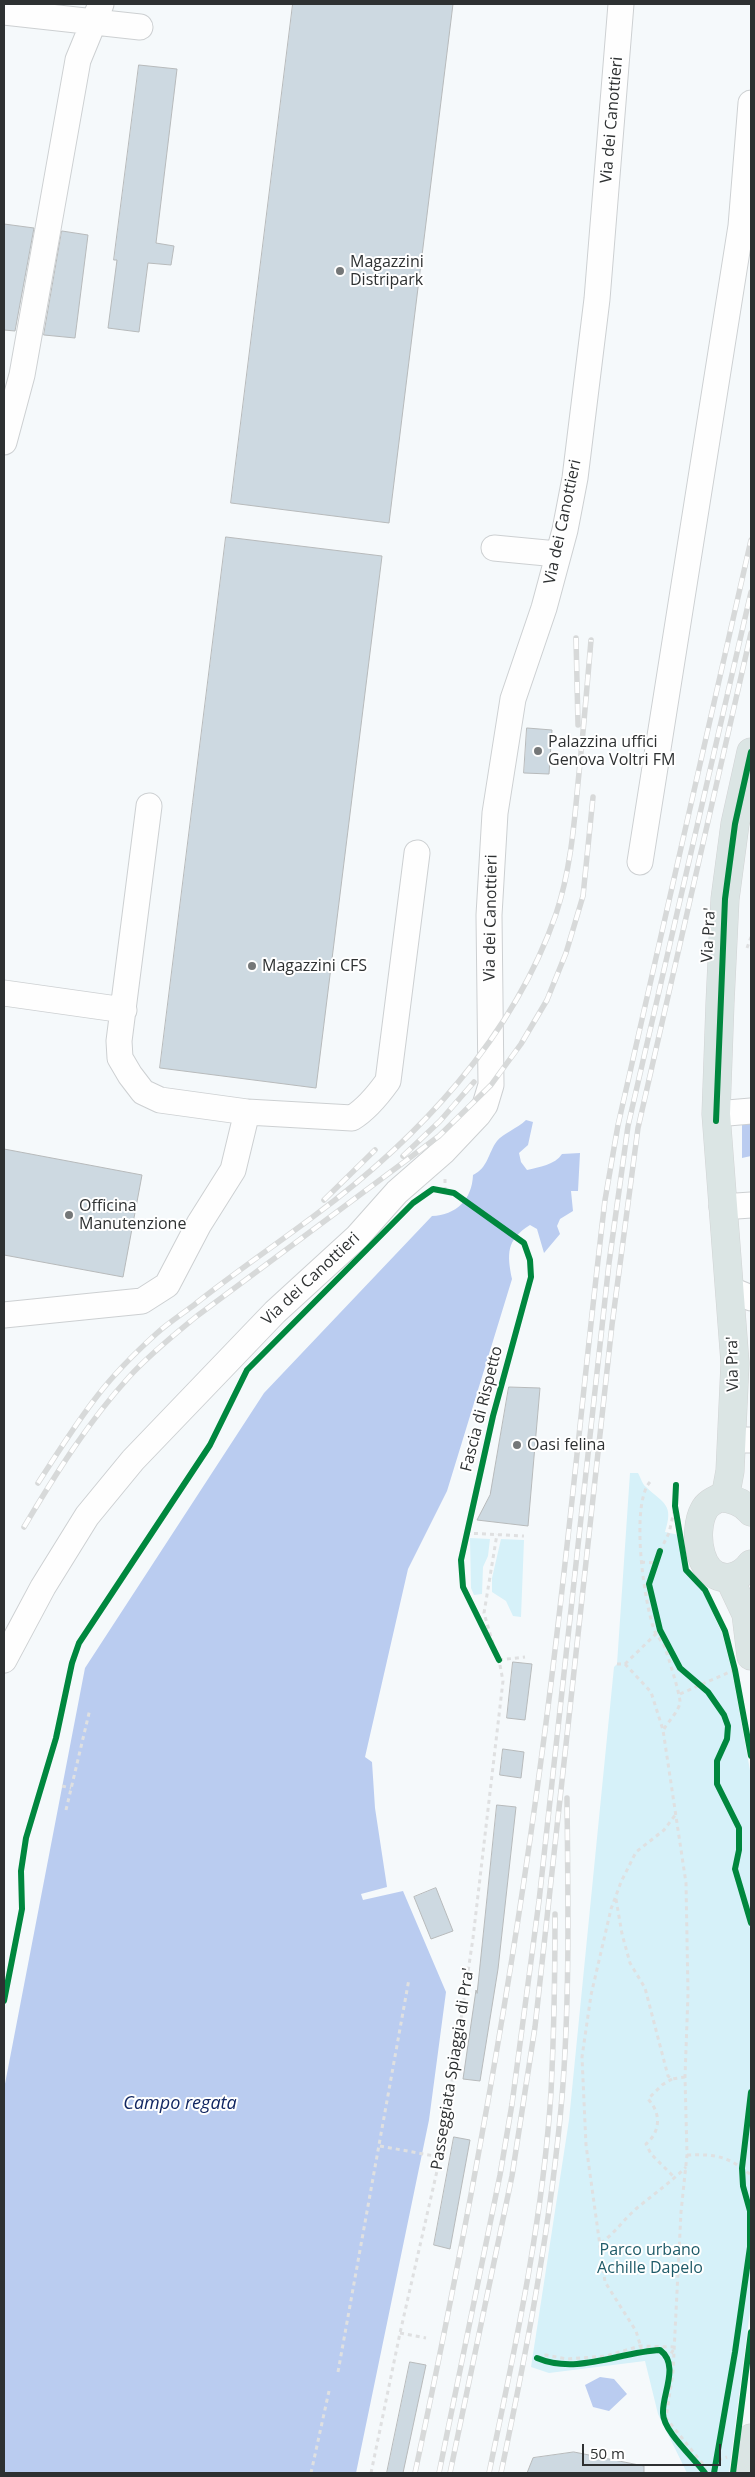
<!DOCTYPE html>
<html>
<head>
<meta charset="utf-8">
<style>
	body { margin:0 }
	#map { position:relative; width:755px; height:2477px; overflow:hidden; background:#f5f9fb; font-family:"Open Sans",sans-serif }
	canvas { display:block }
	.frame { position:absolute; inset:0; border:5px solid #2e3132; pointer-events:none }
	.scale { position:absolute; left:582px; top:2444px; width:139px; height:22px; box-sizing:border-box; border:2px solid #2e3132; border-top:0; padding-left:6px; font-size:15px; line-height:18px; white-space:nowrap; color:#2e3132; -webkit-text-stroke:4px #fff; paint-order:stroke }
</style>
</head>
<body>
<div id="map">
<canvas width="755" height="2477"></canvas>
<div class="frame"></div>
<div class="scale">50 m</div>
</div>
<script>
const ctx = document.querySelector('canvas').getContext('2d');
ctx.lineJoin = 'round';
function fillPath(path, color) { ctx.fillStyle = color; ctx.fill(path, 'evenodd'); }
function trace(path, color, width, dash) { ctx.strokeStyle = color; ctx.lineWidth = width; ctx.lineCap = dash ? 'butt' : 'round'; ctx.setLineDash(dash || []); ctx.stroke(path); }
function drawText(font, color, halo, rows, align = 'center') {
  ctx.font = font + ' "Open Sans",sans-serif'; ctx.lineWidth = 4; ctx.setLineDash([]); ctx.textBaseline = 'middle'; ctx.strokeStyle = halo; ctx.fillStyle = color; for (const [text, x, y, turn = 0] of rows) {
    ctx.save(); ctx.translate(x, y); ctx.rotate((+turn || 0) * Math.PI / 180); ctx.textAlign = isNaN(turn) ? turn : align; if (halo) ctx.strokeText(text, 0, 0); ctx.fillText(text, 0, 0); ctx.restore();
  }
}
const green = new Path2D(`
	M630,1473H638C641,1478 642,1484 646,1487C664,1504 674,1504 665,1532L679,1535L684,1570L703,1592L722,1633L732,1671L751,1776V2303L729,2473H687L658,2414L645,2361L549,2373L531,2367L569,2120L614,1667L617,1664Z
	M470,1538L490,1539L488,1556L483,1567L482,1594L474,1595L471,1588Z
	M501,1539L524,1540L521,1617L513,1616L506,1601L492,1592V1578Z`);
const water = new Path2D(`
	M751,1119V1156L742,1158V1120Z
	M526,1120L533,1122L528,1145L519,1153L521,1162L527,1170C539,1167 555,1165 562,1154L580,1153L578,1191H571L573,1211L560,1219L557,1226L560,1234L544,1253L537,1229L530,1225C506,1240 507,1254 512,1279L447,1491L408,1569L365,1757L372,1762L375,1808L387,1887L361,1894L363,1900L403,1891L446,1992L429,2120L356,2473H4V2089L85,1668L264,1393L432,1216C456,1215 472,1200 473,1175C488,1168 488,1153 497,1141C502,1134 518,1128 526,1120Z
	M600,2377L614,2379L627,2394L609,2411L593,2407L585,2385Z`);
const building = new Path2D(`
	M293,4H453L389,523L231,503Z
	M139,65L177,69L156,243L174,246L171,265L148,263L139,332L108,328L117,260H114Z
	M4,224L34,228L15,331L4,330Z
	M62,231L88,235L75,338L44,335Z
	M226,537L382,556L316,1088L160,1068Z
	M527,728L552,730L549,774L524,773Z
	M4,1149L142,1175L123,1277L4,1255Z
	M509,1387L540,1388L528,1526L477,1520L490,1495Z
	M513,1662L532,1664L525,1720L507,1718Z
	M503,1749L524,1752L521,1778L500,1775Z
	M497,1805L516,1807L498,1969L480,2081L463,2079L476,1990L477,1993Z
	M436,1888L453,1931L431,1939L414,1897Z
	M454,2137L470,2140L450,2249L434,2245Z
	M410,2362L426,2365L403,2473H387Z
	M574,2452L644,2466V2473H527L533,2458Z`);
const path = new Path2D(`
	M747,948L751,937
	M445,1179V1191
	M650,1482C630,1504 644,1605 655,1632C658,1638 663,1642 665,1648C668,1656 681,1697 680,1703C678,1712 668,1722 664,1729
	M675,1506L677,1515
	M466,1533L524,1536
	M660,1551L669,1533L675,1507
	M641,1562L656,1563
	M707,1596L723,1628
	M493,1644L484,1613L497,1534
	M499,1660L525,1657
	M617,1664H625L651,1692L663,1730L686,1883L688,1994L685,2077L687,2155L681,2212L673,2372L666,2418L702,2463L707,2473
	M625,1664L660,1630
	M736,1672L751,1756
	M680,1694L734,1670
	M62,1786L71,1788
	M66,1810L90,1709
	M616,1899L622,1934L630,1963L645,1988L668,2076L672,2079L685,2077
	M672,2079L662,2085L648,2099C661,2113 661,2131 646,2144L651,2154L675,2178
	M380,2146L440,2157
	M687,2155C716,2154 728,2156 751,2175
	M601,2243C615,2233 624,2219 637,2208C654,2194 671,2182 686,2167
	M400,2333L426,2338
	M642,2351L636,2331L605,2282L586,2145L582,2057L591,1995L611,1909L621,1882L636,1852L664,1830L676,1814
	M537,2358L546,2355L567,2359L606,2356L640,2346L675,2347L668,2359
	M338,2372L409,1979
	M741,2418L751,2332
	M718,2460L727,2457
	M311,2473L329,2391
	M371,2473L400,2333L442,2149L473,1938L503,1681L499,1660L463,1587L461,1560L493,1416L531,1277L530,1260L524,1243L454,1193`);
const minor = new Path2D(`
	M4,12L140,27
	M4,442L22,375L78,60L101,4
	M494,548L557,554
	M149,806L119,1041L120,1058L130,1075L143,1092L160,1100L247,1112L352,1118C367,1109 378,1095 388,1081L417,853
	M640,862L741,226L751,103
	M4,993L124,1010
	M716,1114L751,1111
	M722,1207L751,1205
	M729,1289L751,1298
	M4,1315L142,1301L167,1285L199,1224L233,1170L247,1112
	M731,1440H751
	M4,1660L43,1587L87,1516L133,1460L275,1312L357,1237L397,1192L444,1151L478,1115L485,1105L491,1085L489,915L495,813L513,699L544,608L565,530L575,478L597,299L621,4`);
const major = new Path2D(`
	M725,1498L730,1471L735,1363L716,1114L720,1003L725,899L735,824L751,752
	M751,1512C743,1502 732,1498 719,1498C713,1501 707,1504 704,1510C692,1532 699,1584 732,1577C741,1575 746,1571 751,1564
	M729,1578L746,1614L751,1656
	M748,2473L751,2438`);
const rail = new Path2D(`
	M576,638L578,725
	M403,1156L440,1121L474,1082
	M324,1200L375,1150
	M38,1483C57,1454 76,1423 98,1395C115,1373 135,1353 156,1334C168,1323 182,1314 194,1305C233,1274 274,1246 314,1216C418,1139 513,1038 556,914C570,872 574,827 578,783C583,735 587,688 591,640
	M24,1527C55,1475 88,1422 129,1377C150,1354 174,1335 197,1316L439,1136L491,1085L521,1044L547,1000L566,953L583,896L593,797
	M415,2473C466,2235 510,1995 542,1753C567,1569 583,1384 605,1200L618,1125L751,540
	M439,2473L500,2175L512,2104L539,1901L609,1263L628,1126L751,592
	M450,2473L512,2176L535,2027L612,1325L638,1128L751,633
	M489,2473C515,2348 543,2220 551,2092C554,2033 555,1974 555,1914
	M501,2473C527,2349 551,2224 562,2097C570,1998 568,1898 567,1798`);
const cycleway = new Path2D(`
	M716,1121L725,899L735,824L751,752
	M676,1485L675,1506L686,1570L705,1590L725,1631L735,1670L751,1756
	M660,1551L649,1584L660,1630L680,1668L708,1692L724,1715L728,1726L727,1739L717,1761V1784L739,1828V1850L735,1869L751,1923
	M4,2001L22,1909L21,1871L26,1838L56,1738L72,1663L79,1643L210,1445L247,1370L413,1203L433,1189L454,1193L524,1243L530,1260L531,1277L493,1416L461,1560L463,1587L499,1660
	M537,2358C577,2375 619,2352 660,2350C680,2365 662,2394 663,2413C663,2431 694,2458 705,2473
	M714,2473L735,2352L750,2247V2211L743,2186L742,2168L751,2092
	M733,2473L751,2332`);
const markers = [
	[340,271,5,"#747778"],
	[538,751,5,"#747778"],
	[252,966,5,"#747778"],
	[69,1215,5,"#747778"],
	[517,1445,5,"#747778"]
];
const streetNames = [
	["Via dei Canottieri",612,120,-85],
	["Via dei Canottieri",563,522,-78],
	["Via dei Canottieri",491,918,-89],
	["Via Pra'",709,935,-87],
	["Via dei Canottieri",311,1279,-43],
	["Via Pra'",733,1364,-91],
	["Fascia di Rispetto",482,1409,-76],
	["Passeggiata Spiaggia di Pra'",453,2069,-81]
];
const poiNames = [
	["Magazzini",350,262],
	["Distripark",350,280],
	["Palazzina uffici",548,742],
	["Genova Voltri FM",548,760],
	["Magazzini CFS",262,966],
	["Officina",79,1206],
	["Manutenzione",79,1224],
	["Oasi felina",527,1445]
];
const parkNames = [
	["Parco urbano",650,2250],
	["Achille Dapelo",650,2268]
];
const waterNames = [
	["Campo regata",180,2104]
];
fillPath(green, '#d6f1f9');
fillPath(water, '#baccf0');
fillPath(building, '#cdd9e1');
trace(building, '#b7babb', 1);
trace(minor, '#cdd0d2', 27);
trace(major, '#d1d3d4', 29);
trace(path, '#dfe0e1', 3, [4, 4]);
trace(minor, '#fefefe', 25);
trace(major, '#dbe5e4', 28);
trace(rail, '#d7d9d9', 5.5);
trace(rail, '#fff', 4, [11]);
trace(cycleway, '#00873e', 6);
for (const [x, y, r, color] of markers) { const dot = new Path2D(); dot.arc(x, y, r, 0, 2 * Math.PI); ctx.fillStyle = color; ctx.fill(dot); trace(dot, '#fff', 2); }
drawText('16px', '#2e3132', '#fff', streetNames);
drawText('16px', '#2e3132', '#fff', poiNames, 'left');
drawText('16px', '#1f5b69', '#fff', parkNames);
drawText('italic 18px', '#122762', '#fff', waterNames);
</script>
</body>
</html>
